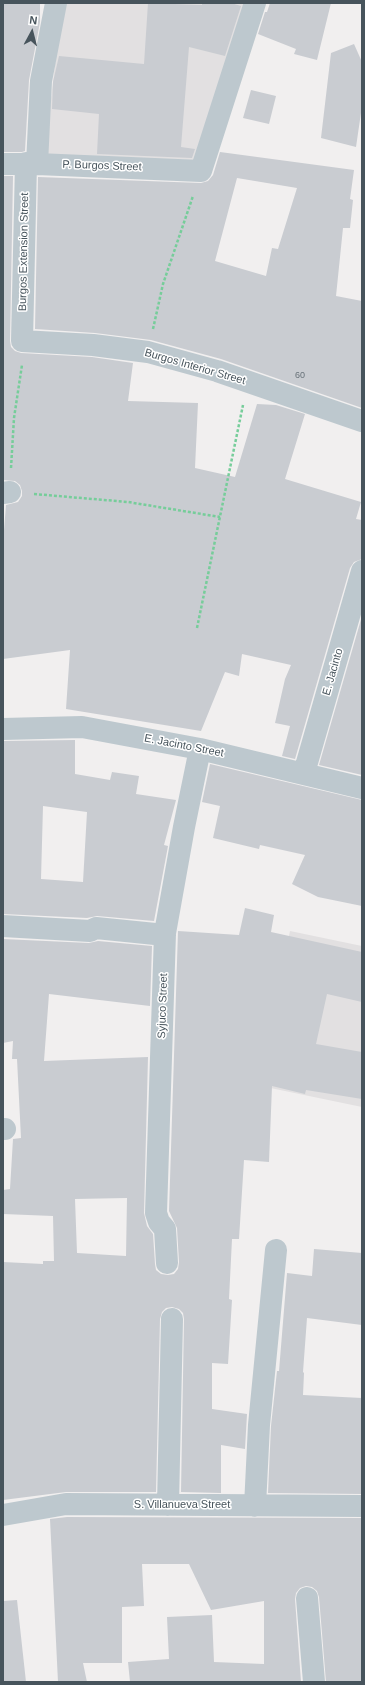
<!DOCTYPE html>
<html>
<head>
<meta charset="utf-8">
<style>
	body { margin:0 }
	#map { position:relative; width:365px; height:1685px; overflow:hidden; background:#f1efef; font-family:Arial,sans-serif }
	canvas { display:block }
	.frame { position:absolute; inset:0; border:4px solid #47545c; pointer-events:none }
	.north { position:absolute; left:12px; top:12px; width:40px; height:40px; -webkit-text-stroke:3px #fff; paint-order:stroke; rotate:7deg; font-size:11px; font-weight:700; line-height:16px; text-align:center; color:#47545c }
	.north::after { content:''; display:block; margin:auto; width:14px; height:18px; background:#47545c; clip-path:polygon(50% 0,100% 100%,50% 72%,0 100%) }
</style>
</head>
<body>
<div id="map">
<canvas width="365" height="1685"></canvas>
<div class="frame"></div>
<div class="north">N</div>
</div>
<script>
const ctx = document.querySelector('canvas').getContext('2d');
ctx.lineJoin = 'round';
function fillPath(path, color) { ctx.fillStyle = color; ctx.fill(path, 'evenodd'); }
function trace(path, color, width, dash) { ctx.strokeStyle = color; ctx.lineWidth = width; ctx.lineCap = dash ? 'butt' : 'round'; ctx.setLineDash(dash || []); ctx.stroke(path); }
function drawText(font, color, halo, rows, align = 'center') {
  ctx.font = font + ' Arial,sans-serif'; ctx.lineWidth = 3; ctx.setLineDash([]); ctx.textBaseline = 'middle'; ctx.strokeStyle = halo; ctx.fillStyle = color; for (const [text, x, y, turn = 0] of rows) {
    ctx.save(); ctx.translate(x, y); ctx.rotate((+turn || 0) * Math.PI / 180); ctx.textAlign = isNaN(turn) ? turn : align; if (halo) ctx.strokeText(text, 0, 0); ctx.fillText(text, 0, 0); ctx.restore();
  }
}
const education = new Path2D(`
	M62,3H252L200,166L44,159Z
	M290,931L362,946V1107L256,1085Z`);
const building = new Path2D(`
	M3,3H40V22L29,80L25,151L22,152H3Z
	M148,3L202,5V3H231L241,6L225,56L189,47L181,147L195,149L192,158L97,154L99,114L52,109L53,82L59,56L144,64Z
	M270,3H331L317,60L294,54L296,49L258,34L265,12H267Z
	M354,44L362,62V106L356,147L321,138L331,53Z
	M251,90L276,96L269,124L243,118Z
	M220,152L354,170L350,199L353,200L350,228H343L336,296L362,301V408L221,359L151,340L95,333L35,329L38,177L201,183L208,181L213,175ZM237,178L297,188L278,249L272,248L266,276L215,261Z
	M3,176H13L10,341L11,347L15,351L21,353L92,357L133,363L128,401L198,403L195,468L235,477L257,404L276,405L305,414L285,479L361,502L356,519L362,520V559L354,562L350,568L295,759L282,756L290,726L275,723L285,679L291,665L242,654L239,676L225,672L201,731L66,709L70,650L3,659V543L6,505L18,502L22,496V491L20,485L15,481L3,480Z
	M362,616V775L319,765Z
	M75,740V774L110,780L112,772L139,776L136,794L176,800L164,845L168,846L154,921L97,916L87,918L3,914V741ZM43,806L87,812L83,882L41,879Z
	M210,764L362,800V906L318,897L292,884L305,855L260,845L259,849L213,838L220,806L202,802Z
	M245,908L274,915L271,932L362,952V1002L327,994L316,1044L362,1052V1099L306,1090L305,1094L272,1086L269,1162L244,1160L239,1239H232L229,1299L232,1300L228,1364L212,1363V1409L247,1414L245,1449L221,1445V1493L181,1492L184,1319L183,1313L179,1309L172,1307L166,1308L162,1312L160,1319L156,1492H66L3,1500V1262L43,1264V1261H54L53,1216L3,1214V1190L10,1189L13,1139L21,1138L17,1059H12L13,1041L3,1043V939L89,943L98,941L152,946L150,1006L49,994L44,1061L148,1057L144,1213L147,1226L153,1234L155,1264L156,1270L161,1274L168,1275L174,1274L178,1269L179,1262L177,1228L169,1211L178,931L239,935ZM127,1198L126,1256L77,1253L75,1199Z
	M314,1249L362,1253V1325L307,1318L303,1372L304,1373L303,1395L362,1398V1494L268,1493L271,1426L277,1371H279L287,1273L312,1276Z
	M67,1517L362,1518V1682H326L319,1597L317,1591L312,1587L306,1586L300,1588L296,1593L295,1599L301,1682H130L128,1662L169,1659L167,1617L212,1615L214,1662L264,1664V1601L211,1610L189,1564H142L144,1606L122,1607V1663H83L87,1682H58L50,1519Z
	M17,1600L26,1682H3V1601Z`);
const path = new Path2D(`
	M153,329L163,284L193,196
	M11,468L14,418L22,365
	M34,494L128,502L220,517
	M197,628L243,405`);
const minor = new Path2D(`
	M26,163L22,341L93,345L148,352L217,371L362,421
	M3,164H37L201,171L255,3
	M37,164L41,81L56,3
	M3,493L10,492
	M3,729L82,727L200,749L362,788
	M304,773L362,571
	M3,926L90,931L96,928L165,935
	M3,1129H5
	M167,1263L165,1229L159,1222L156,1213L165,933L184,827L200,749
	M168,1505L172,1319
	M255,1506L259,1425L276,1250
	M3,1515L66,1504L362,1506
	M307,1598L314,1682`);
const numberNames = [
	["60",300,376]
];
const streetNames = [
	["P. Burgos Street",102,166,2],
	["Burgos Extension Street",24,252,-89],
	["Burgos Interior Street",195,367,16],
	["E. Jacinto",333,672,-74],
	["E. Jacinto Street",184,746,11],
	["Syjuco Street",163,1006,-88],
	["S. Villanueva Street",182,1505]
];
fillPath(education, '#e2e0e1');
fillPath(building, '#c9ccd1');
trace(path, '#76cd9a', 2.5, [3, 2]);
trace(minor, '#bdc8ce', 22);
drawText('9px', '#687279', null, numberNames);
drawText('11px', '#47545c', '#fff', streetNames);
</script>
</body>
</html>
